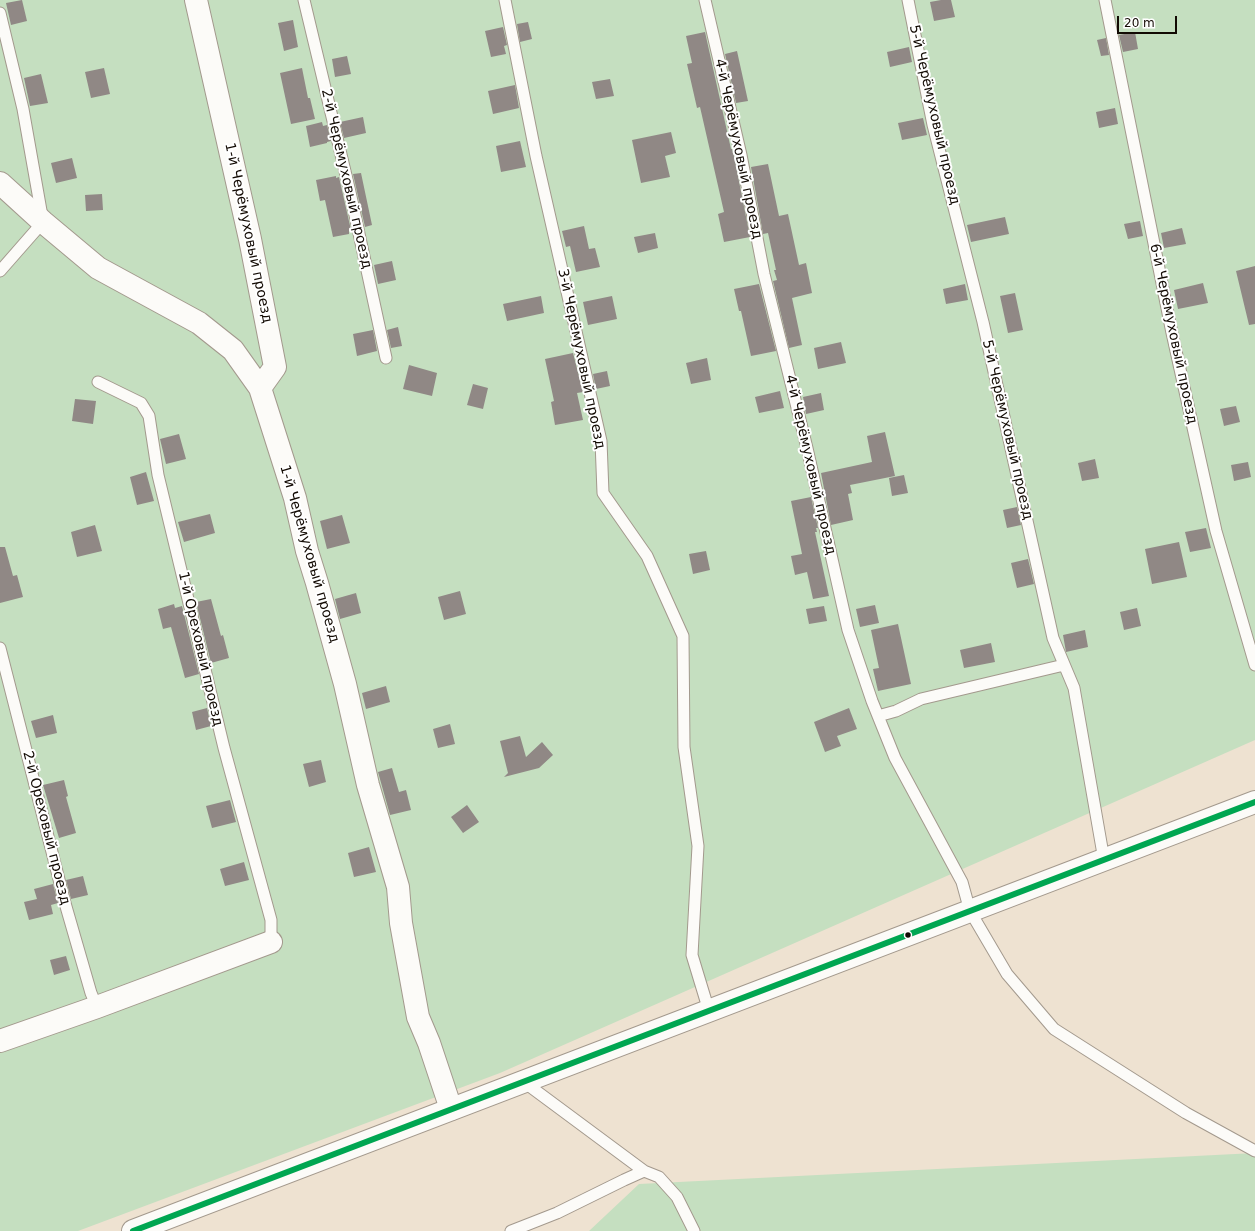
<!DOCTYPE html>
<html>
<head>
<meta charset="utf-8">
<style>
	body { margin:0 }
	#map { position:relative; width:1255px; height:1231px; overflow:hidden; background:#eee2d1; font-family:"DejaVu Sans",sans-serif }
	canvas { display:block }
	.scale { position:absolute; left:1117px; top:16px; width:60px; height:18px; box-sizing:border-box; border:2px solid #120a03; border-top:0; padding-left:5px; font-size:12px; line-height:14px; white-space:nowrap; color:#120a03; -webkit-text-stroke:3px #fff; paint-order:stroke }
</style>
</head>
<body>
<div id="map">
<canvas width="1255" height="1231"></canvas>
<div class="scale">20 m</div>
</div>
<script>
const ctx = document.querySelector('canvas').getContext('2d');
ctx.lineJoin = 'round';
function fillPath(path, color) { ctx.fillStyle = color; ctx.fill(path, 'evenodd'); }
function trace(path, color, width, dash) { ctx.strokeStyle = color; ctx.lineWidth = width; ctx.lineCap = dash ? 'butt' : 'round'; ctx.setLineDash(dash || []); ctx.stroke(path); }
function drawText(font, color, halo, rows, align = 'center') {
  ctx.font = font + ' "DejaVu Sans",sans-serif'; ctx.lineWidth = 4; ctx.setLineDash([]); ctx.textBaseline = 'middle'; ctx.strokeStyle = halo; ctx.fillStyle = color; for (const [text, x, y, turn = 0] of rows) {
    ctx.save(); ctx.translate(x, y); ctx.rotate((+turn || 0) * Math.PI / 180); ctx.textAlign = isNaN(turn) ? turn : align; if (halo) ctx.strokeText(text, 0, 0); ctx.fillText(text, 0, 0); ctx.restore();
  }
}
const green = new Path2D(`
	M0,0H1255V740L500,1073L78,1231H0Z
	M1255,1153V1231H589L639,1184Z`);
const building = new Path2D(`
	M22,0L27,21L11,25L6,3Z
	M941,0H951L955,17L934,21L930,2Z
	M293,20L298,47L284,51L278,23Z
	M528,22L532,39L520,42L517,24Z
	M503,27L507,45L504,46L506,54L491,57L485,31Z
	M705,32L731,149H732L734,156L750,237L724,242L718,214L724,212L700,107L697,108L687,64L692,63L686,36Z
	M1135,32L1138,49L1123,52L1119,35Z
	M1106,38L1109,55L1101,56L1097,40Z
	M909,47L912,62L890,67L887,52Z
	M737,51L748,101L736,103L725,54Z
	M347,56L351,74L335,77L332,59Z
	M104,68L110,94L91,98L85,72Z
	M302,68L308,98H310L315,119L291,124L280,73Z
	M41,74L48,103L30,106L24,78Z
	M610,79L614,96L596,99L592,82Z
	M515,85L519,108L493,114L488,91Z
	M1115,108L1118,124L1099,128L1096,112Z
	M363,117L366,133L344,138L340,122Z
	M923,118L927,135L902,140L898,123Z
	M322,122L323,126L327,125L331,141L327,142V143L310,147L306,126Z
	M671,132L676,153L665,156L670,177L641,183L632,140Z
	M520,141L526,167L501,172L496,146Z
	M72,158L77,178L56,183L51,163Z
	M768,164L779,216L788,214L799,265L806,263L812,293L792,298L802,345L789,348L773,281L777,280L774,270H776L768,233L763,234L751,167Z
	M361,173L372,225L365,227L353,174Z
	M336,176V178L339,177L351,230H349V234L333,237L325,200L320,201L316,180Z
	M102,194L103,210L86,211L85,195Z
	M1005,217L1009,234L971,242L967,225Z
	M1140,221L1143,236L1128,239L1124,224Z
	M584,226L589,249L595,248L600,267L576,272L570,246L566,247L562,231Z
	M1182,228L1186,244L1164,248L1161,233Z
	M655,233L658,248L638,253L634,237Z
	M392,261L396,280L378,284L374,265Z
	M1255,266V324L1249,325L1236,271Z
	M1203,283L1208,303L1178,309L1174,290Z
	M759,284L776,351L751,356L741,311H739L734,289Z
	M965,284L968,300L946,304L943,289Z
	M1015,293L1023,330L1008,333L1000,296Z
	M541,296L544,313L507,321L503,304Z
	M612,296L617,319L588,325L583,302Z
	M398,327L402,346L391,348L387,330Z
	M373,330L377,351L357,356L353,334Z
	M841,342L846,363L818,369L814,348Z
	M573,353L583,392L577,393L583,420L555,425L551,402L554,401L545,359Z
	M707,358L711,380L691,384L686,363Z
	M409,365L437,373L432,396L403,389Z
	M607,371L610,386L596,389L593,374Z
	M473,384L488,388L483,409L467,405Z
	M780,391L784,408L759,413L755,397Z
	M821,393L824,410L806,414L803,397Z
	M75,399L96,401L93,424L72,421Z
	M1236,406L1240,422L1224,426L1220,409Z
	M885,432L895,476L850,485L852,493L848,494L853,520L831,525L821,473L872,462L867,436Z
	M179,434L186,459L166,464L160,439Z
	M1095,459L1099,478L1082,481L1078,463Z
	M1248,462L1251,477L1234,481L1231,465Z
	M146,472L154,501L137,505L130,477Z
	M904,475L908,493L892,496L889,478Z
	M811,497L818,528H816L817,532H815L829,596L813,599L807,572L795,575L791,556L802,554L791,501Z
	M1017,507L1021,525L1007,528L1003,510Z
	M210,514L215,533L184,542L178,522Z
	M342,515L350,543L327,549L320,521Z
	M95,525L102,551L77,557L71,532Z
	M1206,528L1211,548L1190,552L1185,532Z
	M1179,542L1187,577L1152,584L1145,549Z
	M0,547H5L13,576L17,575L23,597L0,603Z
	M706,551L710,570L693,574L689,554Z
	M1028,559L1034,584L1017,588L1011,563Z
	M460,591L466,614L444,620L438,597Z
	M356,593L361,613L340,619L335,599Z
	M211,599L221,636L223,635L229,658L211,663L196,602Z
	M174,604L175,608L182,606L199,674L185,678L171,627L163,629L158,609Z
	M875,605L879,623L860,627L856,609Z
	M824,606L827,621L809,624L806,609Z
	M1137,608L1141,626L1124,630L1120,612Z
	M898,624L911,684L878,691L873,669L879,668L871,630Z
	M1085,630L1088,647L1066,652L1063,635Z
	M991,643L995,662L964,668L960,650Z
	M386,686L390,702L366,709L362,693Z
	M207,708L211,726L196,730L192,712Z
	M849,708L857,729L837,736L841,746L825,752L814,722Z
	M53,715L57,733L36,738L31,721Z
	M450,724L455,744L438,748L433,729Z
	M520,736L526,757L542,742L553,755L539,768L504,777L508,773L500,741Z
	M321,760L326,782L309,787L303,764Z
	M392,768L399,792L406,790L411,810L390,815L378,772Z
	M64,780L68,796L66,797L76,833L59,838L43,785Z
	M230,800L236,822L212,828L206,806Z
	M467,805L479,822L463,833L451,817Z
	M369,847L376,872L354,877L348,853Z
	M244,862L249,880L225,886L220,869Z
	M83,876L88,895L71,899L66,880Z
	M53,884L58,903L51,905L53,914L29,920L24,902L37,899L34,889Z
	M66,956L70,970L54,975L50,960Z`);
const service = new Path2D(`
	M304,0L350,192L386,358
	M505,0L536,156L601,441L603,493L647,556L683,636L684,747L698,846L692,955L709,1011
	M705,0L741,155L764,274L807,448L848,630L872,701L895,758L962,882L970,911L1007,974L1054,1029L1186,1113L1255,1151
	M908,0L933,125L983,322L1053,638L1074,688L1104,860
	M1105,0L1172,333L1216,531L1255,665
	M0,13L23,109L43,222L0,271
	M98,382L141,403L149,416L158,475L224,748L271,920V942
	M0,648L65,903L91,993L97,1007
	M878,716L896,711L921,699L1064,665
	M524,1082L644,1171
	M511,1231L557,1213L624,1180L644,1171L659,1177L677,1197L694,1231`);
const minor = new Path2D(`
	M196,0L250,239L275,367L260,388L295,498L307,551L317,583L345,684L368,785L398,887L401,923L418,1017L429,1043L451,1109
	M0,183L43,222L98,268L199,323L233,350L260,388
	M0,1041L97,1007L271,942`);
const secondary = new Path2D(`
	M133,1231L1255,802`);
const bus1 = new Path2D(`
	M133,1231L1255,802`);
const markers = [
	[908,935,3.5,"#120a03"]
];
const streetNames = [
	["5-й Черёмуховый проезд",934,115,77],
	["4-й Черёмуховый проезд",738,149,78],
	["2-й Черёмуховый проезд",346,179,77],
	["1-й Черёмуховый проезд",248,233,78],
	["6-й Черёмуховый проезд",1173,334,78],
	["3-й Черёмуховый проезд",581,359,78],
	["5-й Черёмуховый проезд",1007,430,77],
	["4-й Черёмуховый проезд",810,465,77],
	["1-й Черёмуховый проезд",309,554,74],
	["1-й Ореховый проезд",200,649,77],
	["2-й Ореховый проезд",46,828,76]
];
fillPath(green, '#c5dfc0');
fillPath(building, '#908885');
trace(service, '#a3998d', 13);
trace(minor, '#a3998d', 24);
trace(secondary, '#a3998d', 24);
trace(service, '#fcfbf8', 11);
trace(minor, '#fcfbf8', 22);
trace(secondary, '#fcfbf8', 22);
trace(bus1, '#00a651', 6);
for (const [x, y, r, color] of markers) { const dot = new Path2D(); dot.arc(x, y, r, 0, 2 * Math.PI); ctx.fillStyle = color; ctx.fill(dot); trace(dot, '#fff', 1.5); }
drawText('14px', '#120a03', '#fff', streetNames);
</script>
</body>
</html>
